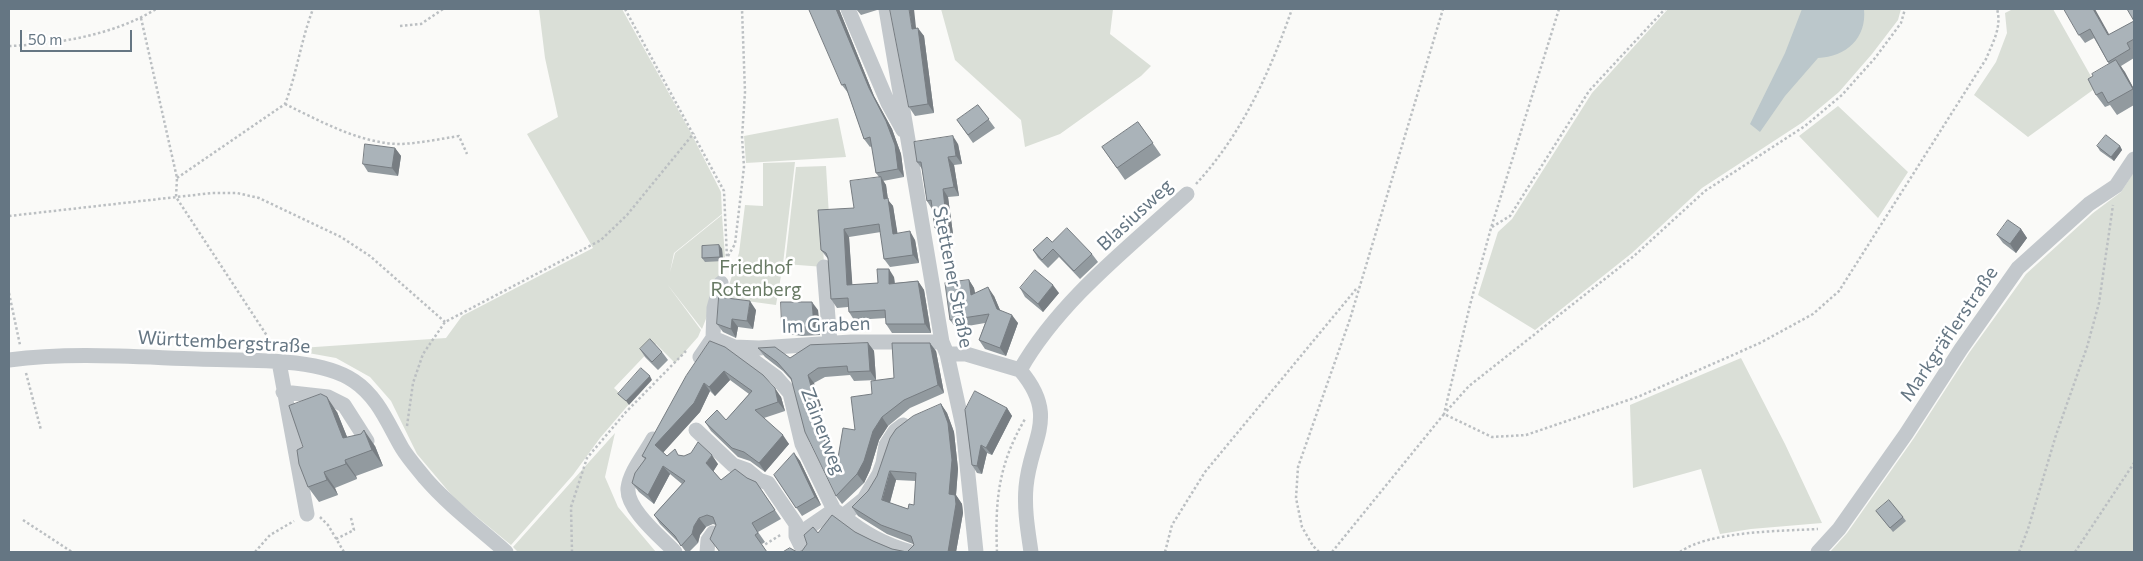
<!DOCTYPE html>
<html>
<head>
<meta charset="utf-8">
<style>
	body { margin:0 }
	#map { position:relative; width:2143px; height:561px; overflow:hidden; background:#fafaf8; font-family:Commissioner,sans-serif }
	canvas { display:block }
	.frame { position:absolute; inset:0; border:10px solid #657683; pointer-events:none }
	.scale { position:absolute; left:20px; top:30px; width:112px; height:22px; box-sizing:border-box; border:2px solid #657683; border-top:0; padding-left:6px; font-size:15px; line-height:18px; white-space:nowrap; color:#657683; -webkit-text-stroke:4px #fff; paint-order:stroke }
</style>
</head>
<body>
<div id="map">
<canvas width="2143" height="561"></canvas>
<div class="frame"></div>
<div class="scale">50 m</div>
</div>
<script>
const ctx = document.querySelector('canvas').getContext('2d');
ctx.lineJoin = 'round';
function fillPath(path, color) { ctx.fillStyle = color; ctx.fill(path, 'evenodd'); }
function trace(path, color, width, dash) { ctx.strokeStyle = color; ctx.lineWidth = width; ctx.lineCap = dash ? 'butt' : 'round'; ctx.setLineDash(dash || []); ctx.stroke(path); }
function drawText(font, color, halo, rows, align = 'center') {
  ctx.font = font + ' Commissioner,sans-serif'; ctx.lineWidth = 5; ctx.setLineDash([]); ctx.textBaseline = 'middle'; ctx.strokeStyle = halo; ctx.fillStyle = color; for (const [text, x, y, turn = 0] of rows) {
    ctx.save(); ctx.translate(x, y); ctx.rotate((+turn || 0) * Math.PI / 180); ctx.textAlign = isNaN(turn) ? turn : align; if (halo) ctx.strokeText(text, 0, 0); ctx.fillText(text, 0, 0); ctx.restore();
  }
}
const green = new Path2D(`
	M539,9H622L691,133L721,192L722,214L674,253L670,272L675,253L722,215L725,257L711,306L702,329L667,284L701,330L698,337L675,363L656,344L614,388L630,403L600,438L573,475L511,545L455,499L417,454L391,401L370,377L336,358L286,349L446,338L462,316L593,248L527,134L558,117L545,58Z
	M941,9H1113L1110,34L1151,66L1141,76L1060,134L1025,147L1021,120L955,60Z
	M1668,9H1901L1898,20L1872,54L1839,92L1803,122L1702,188L1632,253L1535,330L1478,295L1498,232L1512,219L1592,93Z
	M2013,9H2053L2097,87L2028,137L1974,95L1996,62L2007,33L2005,13Z
	M1838,106L1908,172L1878,218L1799,136Z
	M838,118L846,157L746,163L744,136Z
	M795,162L783,264L776,305L725,298L739,253L745,205L763,206V163Z
	M826,166L829,216L822,217L824,267L785,264L796,167Z
	M2134,172V552H1830L1847,533L1914,438L1969,353L2026,274L2093,213L2121,192Z
	M1741,358L1785,444L1822,523L1751,529L1720,534L1701,469L1633,488L1630,405Z
	M615,433L605,477L618,507L656,552H518L513,547Z`);
const water = new Path2D(`
	M1802,9H1864C1867,38 1846,57 1818,58L1785,96L1760,132L1750,124L1785,53Z`);
const path = new Path2D(`
	M625,9L724,191L727,258L724,269
	M1559,9L1491,228L1470,305L1444,414L1469,386L1634,256L1705,191L1805,126L1842,95L1875,58L1901,23L1905,9
	M141,18L177,178L176,197L275,348
	M400,26L421,24L443,9
	M9,46C58,44 114,35 156,9
	M285,104C320,121 361,144 401,144C421,143 440,139 459,136L467,154
	M177,178L285,104C297,73 301,40 313,9
	M1196,184C1242,134 1270,72 1292,9
	M9,216L212,193H237L259,198L341,237L370,256L445,322
	M1492,227L1510,216L1589,91L1665,9
	M728,256L735,244L744,167L742,137L745,92L742,9
	M9,293L20,345
	M26,373L41,430
	M407,426L413,383L423,354L445,322L601,240L627,215L694,133
	M320,517L328,525L344,552
	M23,520L72,552
	M336,539L354,530L351,518
	M761,547L782,534
	M255,552L270,535L294,521
	M572,552L571,507L587,458L626,412L686,351
	M997,552C995,501 998,465 1025,419
	M1165,552L1172,525L1205,472L1357,288
	M1319,552L1313,546L1302,527L1296,498L1298,467L1350,319L1443,9
	M1332,552L1444,414L1492,437L1526,435L1640,396L1760,343L1813,314L1839,291L1986,59C1993,42 2002,27 1997,9
	M1680,552C1709,531 1782,531 1818,529
	M2019,552L2028,529L2056,435L2087,347L2099,303L2113,205
	M2075,552L2134,463`);
const minor = new Path2D(`
	M848,9L888,103L903,130
	M886,9L942,342L947,354L963,427L976,552
	M824,267L830,343
	M713,338L734,347L759,348L851,342H942
	M735,347L776,377L790,393L802,444L834,510L843,516
	M947,354H966L1020,370
	M700,357L713,338L714,308L721,283
	M9,360C71,352 135,357 198,359C241,361 318,356 354,381C378,397 388,424 402,448C408,458 417,468 425,478C448,505 479,528 506,552
	M279,362L307,514
	M1020,370C1059,301 1129,247 1187,194
	M1020,370C1060,417 1030,439 1026,487C1024,509 1028,531 1031,552
	M283,392L328,397L344,405L367,441
	M903,425L895,431L886,445L883,463L879,474L864,499L843,516C863,533 885,545 911,552
	M696,430L733,465L747,470L759,480L768,483L796,524V536L804,552
	M653,439C645,454 630,471 628,488C626,509 662,538 675,552
	M796,536L834,510
	M707,552L708,540L713,533
	M1818,552L1839,529L1906,434L1961,349L2018,268L2089,204L2116,186L2134,159`);
const wall = new Path2D(`
	M809,9H839L874,96L892,129L901,154L904,177L883,181L886,185L888,200L893,206L897,233L915,240L919,263L890,267L884,259L881,232L849,237L852,285L878,283L894,277L895,283L918,281L924,290L931,333H892L886,324V318L854,320L849,312L848,307L837,308L831,299L828,259L821,250L879,177L876,173L872,146L870,147L864,139L848,93L842,85Z
	M856,9H877V10L861,15Z
	M2064,9L2109,35L2134,21V9V51L2133,52L2134,54V58L2121,66L2134,89V105L2117,115L2110,105L2105,107L2096,95L2093,76L2109,64L2094,38L2085,43L2079,35Z
	M916,28L924,36L934,113L915,116L909,107Z
	M978,105L995,128L973,143L957,120Z
	M1138,122L1161,155L1125,180L1102,147Z
	M958,144L962,164L954,165L959,196L948,197L953,234L941,236L935,228L932,209L927,201L922,169L917,162Z
	M2097,146H2120L2122,150L2114,161L2100,151Z
	M395,148L401,156L398,176L368,172L363,164Z
	M2021,229L2027,238L2016,253L2003,243L1997,235Z
	M1052,242L1092,254L1098,262L1080,279L1059,257L1048,268L1038,258L1033,250Z
	M719,245L722,249L723,261L705,262L702,258Z
	M969,280L974,288L975,293L994,296L1000,310L1018,323L1006,356L985,349L979,340L985,323L956,328L950,320Z
	M1020,288L1059,293L1043,312L1025,297Z
	M756,310L753,329L738,327L736,338L723,332L717,324Z
	M818,310L820,335L802,336L788,334L782,326Z
	M710,341L781,397L785,411L764,418L789,444L765,472L750,461L738,457L711,431L705,422L726,420L749,394L730,380L715,396L710,391L700,412L663,452L667,456L679,455L718,464L713,471L721,480L747,478L756,482L781,519L758,532L765,542L762,544L716,525L713,524L706,527L700,535L698,543L689,552H686L680,544L660,524L654,515L682,484L670,474L654,504L639,492L632,483L645,459L642,456Z
	M868,343L874,351L876,380L854,381L850,375L825,377L814,383L823,413L820,414L836,468L872,394L894,378L936,351L944,393L910,408L888,426L879,440L870,470L864,483L842,504L836,496L792,381L783,371L765,357L758,348L790,358Z
	M640,349L662,352L668,360L658,370L645,357Z
	M941,404L947,413L954,432L958,469L956,495L962,504L963,513L956,552H797L802,551L818,533L855,532L873,541L892,549L907,552L914,545L913,544L887,534L858,516L852,507L868,491ZM896,480L916,481L914,505L908,509L890,503Z
	M1007,408L1012,416L992,455L987,453L982,474L977,473L972,465L965,410Z
	M337,412L347,437L375,446L383,466L356,476L357,479L335,488L338,495L319,502L308,487L303,447Z
	M794,453L800,461L821,505L802,516L774,475Z
	M1876,511L1903,517L1906,521L1893,532Z`);
const shadedWall = new Path2D(`
	M836,9H839L874,96L892,129L901,154L904,177L898,169L869,88Z
	M909,9H914L917,37L912,29Z
	M2093,9H2095L2114,43L2108,35Z
	M918,28L924,36L934,113L928,104Z
	M2116,60L2125,72L2134,89V91Z
	M953,136L958,144L962,164L956,156Z
	M2120,146L2122,150L2114,161L2111,157Z
	M395,148L401,156L398,176L392,168Z
	M948,157L954,165L959,196L954,187Z
	M881,177L886,185L888,200L893,206L899,242L893,234L884,199Z
	M943,189L948,197L953,234L947,226Z
	M844,229L849,237L853,293L847,285Z
	M2021,229L2027,238L2016,253L2010,244Z
	M910,231L915,240L919,263L913,255Z
	M719,245L722,249L723,261L720,257Z
	M889,269L894,277L895,292L889,284Z
	M969,280L974,288L977,303L971,295Z
	M918,281L924,290L931,333L925,324Z
	M1053,285L1059,293L1043,312L1038,304Z
	M988,287L994,296L1003,317L997,309Z
	M750,301L756,310L753,329L747,321Z
	M812,302L818,310L820,335L814,326Z
	M1012,315L1018,323L1006,356L1000,348Z
	M732,319L738,327L736,338L731,329Z
	M868,343L874,351L876,380L870,371Z
	M930,343L936,351L944,393L938,385Z
	M724,371L730,380L715,396L709,387Z
	M808,375L814,383L823,413L816,405Z
	M650,376L652,380L629,405L626,401Z
	M704,383L710,391L700,412L662,454L655,445Z
	M775,388L781,397L785,411L778,402Z
	M327,397L337,412L354,454L343,438Z
	M941,404L947,413L954,432L958,469L956,495L962,504L963,513L956,552H948Z
	M814,405L820,414L841,485L835,476Z
	M1007,408L1012,416L992,455L986,448Z
	M882,417L888,426L879,440L870,470L864,483L857,474L873,431Z
	M364,430L375,446L383,466L372,450Z
	M783,435L789,444L765,472L759,463Z
	M981,445L987,453L982,474L977,466Z
	M794,453L800,461L821,505L815,497Z
	M712,455L718,464L713,472L706,463Z
	M345,460L356,476L357,479L346,464Z
	M663,466L670,474L654,504L648,495Z
	M890,471L896,480L888,509L882,500Z
	M324,472L335,488L338,495L327,480Z
	M699,518L706,527L700,535L698,543L692,534L694,526Z`);
const building = new Path2D(`
	M809,9H836L869,88L886,121L895,145L898,169L876,173L870,137L864,139L845,84L842,85Z
	M890,9H909L912,29L918,28L928,104L909,107Z
	M2064,9H2093L2108,35L2134,21L2127,9H2134V39L2127,43L2130,49L2108,62L2090,29L2079,35Z
	M2116,60L2133,89L2108,103L2102,92L2096,95L2088,79L2093,76L2092,74Z
	M978,105L989,119L968,135L957,120Z
	M1138,122L1153,143L1117,168L1102,147Z
	M2106,135L2120,146L2111,157L2097,146Z
	M953,136L956,156L948,157L954,187L943,189L947,226L935,228L931,200L927,201L921,162H917L914,142Z
	M365,144L395,148L392,168L363,164Z
	M881,177L884,199L888,198L893,234L910,231L913,255L884,259L879,224L844,229L847,285L878,283L877,269H889V284L918,281L925,324H886L885,310L849,312L848,298L831,299L828,258L826,253L821,250L818,210L854,208L850,181Z
	M2008,220L2021,229L2010,244L1997,235Z
	M1067,228L1092,254L1074,271L1053,249L1042,260L1033,250L1047,237L1052,242Z
	M719,245L720,257L702,258V246Z
	M1035,270L1053,285L1038,304L1020,288Z
	M969,280L971,295L988,287L997,309L1012,315L1000,348L979,340L989,314L950,320L945,283Z
	M719,297L750,301L747,321L732,319L731,329L717,324Z
	M781,302H812L814,326L796,328L782,326Z
	M650,339L662,352L652,362L640,349Z
	M710,341L725,347L763,375L775,388L778,402L755,410L783,435L759,463L744,452L732,448L705,422L717,410L726,420L752,391L724,371L709,387L704,383L694,403L655,445L667,456L675,449L678,455L684,456L691,453L698,442L712,455L706,463L721,480L735,469L747,478L756,482L775,510L752,523L758,533L755,535L767,552H720L710,539L716,525L713,517L707,515L699,518L694,526L692,534L681,546L675,536L654,515L685,481L663,466L648,495L632,483L635,473L646,458L642,456L686,376Z
	M868,343L870,371L848,372L847,366L818,368L808,375L816,405H814L835,476L843,428L855,430L851,397L872,394L871,381L894,378L892,343H930L938,385L904,400L882,417L873,431L864,461L857,474L836,496L805,432L791,378L777,362L758,348L775,347L790,358L810,345Z
	M641,368L650,376L626,401L618,394Z
	M975,391L1007,408L986,448L981,445L977,466L972,465L965,410Z
	M321,394L327,397L343,438L361,434L364,430L372,450L345,460L346,464L324,472L327,480L308,487L299,464L297,450L303,447L289,406Z
	M941,404L948,423L952,460L949,494L955,495L956,504L948,552H797L802,551L807,544L804,535L813,527L818,533L832,515L855,532L873,541L892,549L907,552L914,545L911,536L881,525L852,507L868,491L877,476L890,438L896,429L913,416ZM890,471L916,473L914,505L909,504L908,509L882,500Z
	M794,453L815,497L796,508L774,475Z
	M1889,500L1903,517L1890,528L1876,511Z
	M790,548L797,552H783Z`);
const streetNames = [
	["Blasiusweg",1135,215,-43],
	["Stettener Straße",953,277,79],
	["Im Graben",826,325,-2],
	["Markgräflerstraße",1949,334,-56],
	["Württembergstraße",224,342,3],
	["Zainerweg",823,431,69]
];
const parkNames = [
	["Friedhof",756,268],
	["Rotenberg",756,290]
];
fillPath(green, '#dadfd7');
fillPath(water, '#bbc7cb');
trace(path, '#bbbfc2', 2.5, [2.5, 2.5]);
trace(minor, '#c3c8cc', 15);
fillPath(wall, '#929a9f');
fillPath(shadedWall, '#777d82');
fillPath(building, '#aab3b9');
trace(building, '#777d82', 1);
drawText('19px', '#657683', '#fff', streetNames);
drawText('19px', '#687a64', '#fff', parkNames);
</script>
</body>
</html>
